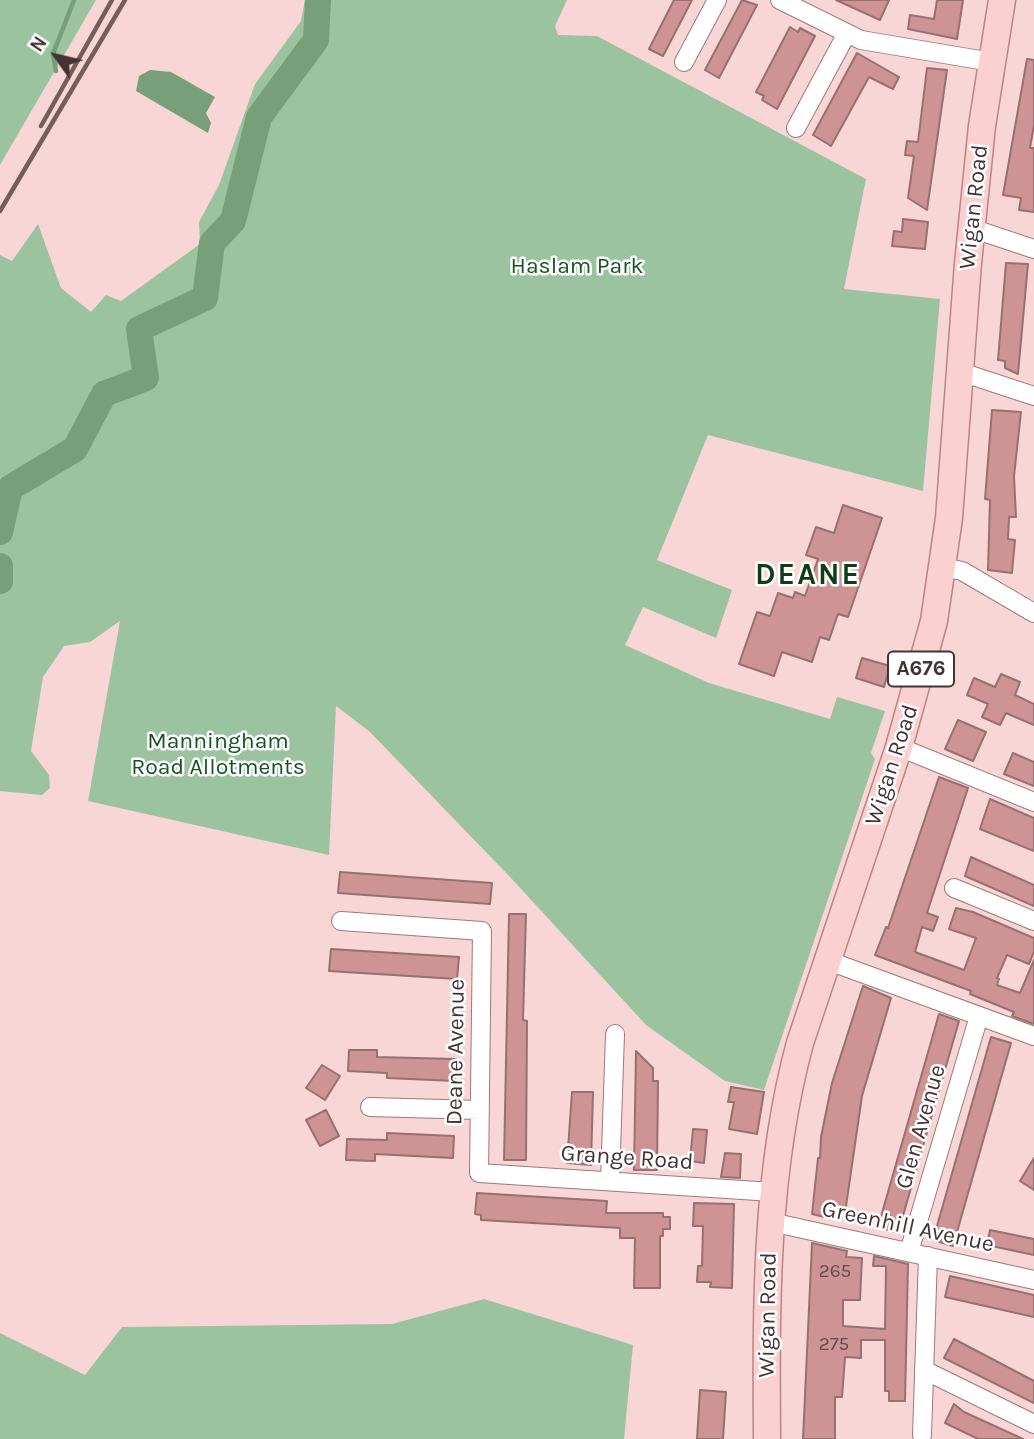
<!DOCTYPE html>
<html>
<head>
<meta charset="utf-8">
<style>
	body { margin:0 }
	#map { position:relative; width:1034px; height:1439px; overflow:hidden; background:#f9d6d6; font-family:Karla,sans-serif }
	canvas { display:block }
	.north { position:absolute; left:21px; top:21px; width:70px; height:70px; -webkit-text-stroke:5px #fff; paint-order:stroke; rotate:304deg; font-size:19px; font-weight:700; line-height:28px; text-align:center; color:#433 }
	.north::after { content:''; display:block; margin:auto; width:24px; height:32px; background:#433; clip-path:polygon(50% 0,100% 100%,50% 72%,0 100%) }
</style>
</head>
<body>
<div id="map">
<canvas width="1034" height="1439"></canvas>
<div class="north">N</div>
</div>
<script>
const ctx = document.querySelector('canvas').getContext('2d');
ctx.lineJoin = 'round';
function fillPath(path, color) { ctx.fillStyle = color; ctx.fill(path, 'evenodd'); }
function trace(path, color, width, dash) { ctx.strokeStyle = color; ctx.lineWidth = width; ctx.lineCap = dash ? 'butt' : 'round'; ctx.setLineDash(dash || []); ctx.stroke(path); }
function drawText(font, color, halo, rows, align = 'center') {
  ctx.font = font + ' Karla,sans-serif'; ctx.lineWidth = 5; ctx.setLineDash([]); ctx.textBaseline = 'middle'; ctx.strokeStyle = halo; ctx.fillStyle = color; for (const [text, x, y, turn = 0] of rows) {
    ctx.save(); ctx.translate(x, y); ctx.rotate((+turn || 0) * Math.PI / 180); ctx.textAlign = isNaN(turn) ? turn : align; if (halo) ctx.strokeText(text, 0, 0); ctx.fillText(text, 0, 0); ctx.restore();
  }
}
const green = new Path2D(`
	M0,0H96L0,165Z
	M305,0H567L555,26L558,35L597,36L866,179L844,289L940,299L923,491L708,435L657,560L732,590L716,638L643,607L625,645L709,683L830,719L837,697L885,711L871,753L875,759L764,1090L725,1081L646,1025L511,878L370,732L336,706L329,855L88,801L120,621L90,642L64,646L43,677L31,751L49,775L50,788L42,795L0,791V255L12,261L38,224L61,288L91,312L106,295L121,301L200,244L199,222L219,185L255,84L301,21Z
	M484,1299L633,1345L624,1439H0V1333L85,1375L122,1327L392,1324Z`);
const water = new Path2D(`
	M150,70L171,72L215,97L206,113L211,123L208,133L136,91L139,76Z`);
const stream = new Path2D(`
	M56,71L53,54L74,0`);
const river = new Path2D(`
	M0,532L10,488L75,449L104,394L146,378L139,329L205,298L212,243L233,221L259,117L316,40L318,0
	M0,566V581`);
const building = new Path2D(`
	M674,0H692L663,56L649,49Z
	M742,0L757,5L719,78L705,70Z
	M836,0H889L880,20Z
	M937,0H963L957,39L908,29L910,15L934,19Z
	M790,27L798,32L800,28L815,36L777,109L762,100L764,96L756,92Z
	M857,53L899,77L893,89L869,77L831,146L813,135Z
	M1027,59L1034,60V125L1030,148H1034V212L1019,210L1021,198L1003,195Z
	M927,68L947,70L927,210L908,198L914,156L905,155L907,141L918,142Z
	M903,219L928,222L925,249L892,246L894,231L902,232Z
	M1006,263L1028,264L1018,374L1005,368V361L998,360Z
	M992,410L1021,412L1014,476L1016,517H1009L1008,539L1015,540L1012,573L988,570L990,500L985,499Z
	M843,505L882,518L848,617L838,614L829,640L820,637L812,662L782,652L774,676L739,664L757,612L770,616L778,593L793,598L795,592L805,596L818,559L806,555L816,527L834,533Z
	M862,658L890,666L884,687L856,678Z
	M1001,674L1020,682L1015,695L1034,704V725L1006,713L1000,725L982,717L988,704L967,695L974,678L995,687Z
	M958,720L986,732L973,761L945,749Z
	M1013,753L1034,762V786L1004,774Z
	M939,777L968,788L927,913L938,917L933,931L922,927L915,952L964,970L976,938L949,929L956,908L973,912L1034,938V952L1029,964L1007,955L997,978L999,979L997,985L1020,993L1034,960V1024L1012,1016L1014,1012L970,994L971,991L875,955L886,927L888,928Z
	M990,799L1034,818V851L980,829Z
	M971,857L1034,885V906L965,876Z
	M340,872L492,883L490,904L338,893Z
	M509,914H526L523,1020L527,1021L526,1160H504Z
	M331,949L459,957L457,979L329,971Z
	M863,986L891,998L862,1096L845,1213L833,1212L832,1219L812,1214L818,1158H820L821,1137L832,1083Z
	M939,1014L959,1021L898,1233L878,1227Z
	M991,1037L1011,1043L953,1246L933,1240Z
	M349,1050H377V1057L456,1059L455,1081L387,1078V1073L348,1071Z
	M636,1051L653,1068V1081H658L657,1170H634Z
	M322,1065L340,1076L325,1100L306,1088Z
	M731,1087L764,1092L757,1134L729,1129L734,1102H728Z
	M572,1092H593L591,1165L567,1163Z
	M326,1110L339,1136L320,1146L306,1120Z
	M693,1129L707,1130L704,1163L690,1161Z
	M387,1133L454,1136L453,1158L375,1154V1161L346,1160L347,1139L387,1140Z
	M725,1153L741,1154L740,1178L721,1177Z
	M1034,1158V1190L1020,1181Z
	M477,1193L607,1201L606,1213H663V1217H670V1229H663V1236H660V1288H634L635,1238H620V1228L481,1220V1215L475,1214Z
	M694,1203L734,1204L732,1288L710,1287L711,1282H697L698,1266H702L703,1226H693Z
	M990,1230L1034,1239V1255L987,1245Z
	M812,1243L847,1251L846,1257L862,1258L860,1300H843V1326L885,1329L886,1266H873L874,1256L908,1264L905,1401H889V1391H885V1340H861V1358L845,1357L842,1397H835V1439H803Z
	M950,1276L1034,1295V1317L945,1297Z
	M954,1339L1034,1381V1403L944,1358Z
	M700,1390L726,1392L723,1439H697Z
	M954,1404L964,1412L1023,1439H978L945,1423Z`);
const minor = new Path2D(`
	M780,0L861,40L992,62
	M684,62L717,0
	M796,128L846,35
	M971,228L1034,249
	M961,372L1034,396
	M943,567L962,571L1034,613
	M899,747L1034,802
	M954,888L1034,921
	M341,921L482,931L479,1173L773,1192
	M829,961L1034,1036
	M370,1107L480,1110
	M610,1181L615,1034
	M771,1222L1034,1280
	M909,1252L979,1016
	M924,1370L1034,1424
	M922,1435L928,1256`);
const primary = new Path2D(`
	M767,1439C766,1306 765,1172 800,1043L899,747L934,621L949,518L968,263L982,126L1002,0`);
const rail = new Path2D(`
	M41,126L112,0
	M0,211L125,0`);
const numberNames = [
	["265",835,1272],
	["275",834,1345]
];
const shields = [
	[921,669,66]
];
const shieldNames = [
	["A676",921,669]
];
const streetNames = [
	["Wigan Road",974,207,-84],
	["Wigan Road",892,765,-72],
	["Deane Avenue",456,1052,-89],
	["Glen Avenue",921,1127,-74],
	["Grange Road",627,1158,4],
	["Greenhill Avenue",908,1227,12],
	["Wigan Road",768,1315,-89]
];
const parkNames = [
	["Haslam Park",577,266],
	["Manningham",218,741],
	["Road Allotments",218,767]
];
const districtNames = [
	["DEANE",808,575]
];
fillPath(green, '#9cc3a0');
fillPath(water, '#769f7a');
trace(stream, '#769f7a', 4.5);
trace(river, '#769f7a', 26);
fillPath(building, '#ce9495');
trace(building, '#977071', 2);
trace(minor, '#9f7878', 20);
trace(primary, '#ba8586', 29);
trace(minor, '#fff', 18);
trace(primary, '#fbd0d1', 26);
trace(rail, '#735d5d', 4.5);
drawText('19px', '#664b4c', null, numberNames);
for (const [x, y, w] of shields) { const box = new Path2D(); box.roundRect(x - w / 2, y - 17.5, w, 35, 5); ctx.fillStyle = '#fff'; ctx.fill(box); trace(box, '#433', 2); }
drawText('bold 21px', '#433', null, shieldNames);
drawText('23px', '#433', '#fff', streetNames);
drawText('23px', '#155323', '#fff', parkNames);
ctx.letterSpacing = '2px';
drawText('bold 30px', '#0e3d18', '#fff', districtNames);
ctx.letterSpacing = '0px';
</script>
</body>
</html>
